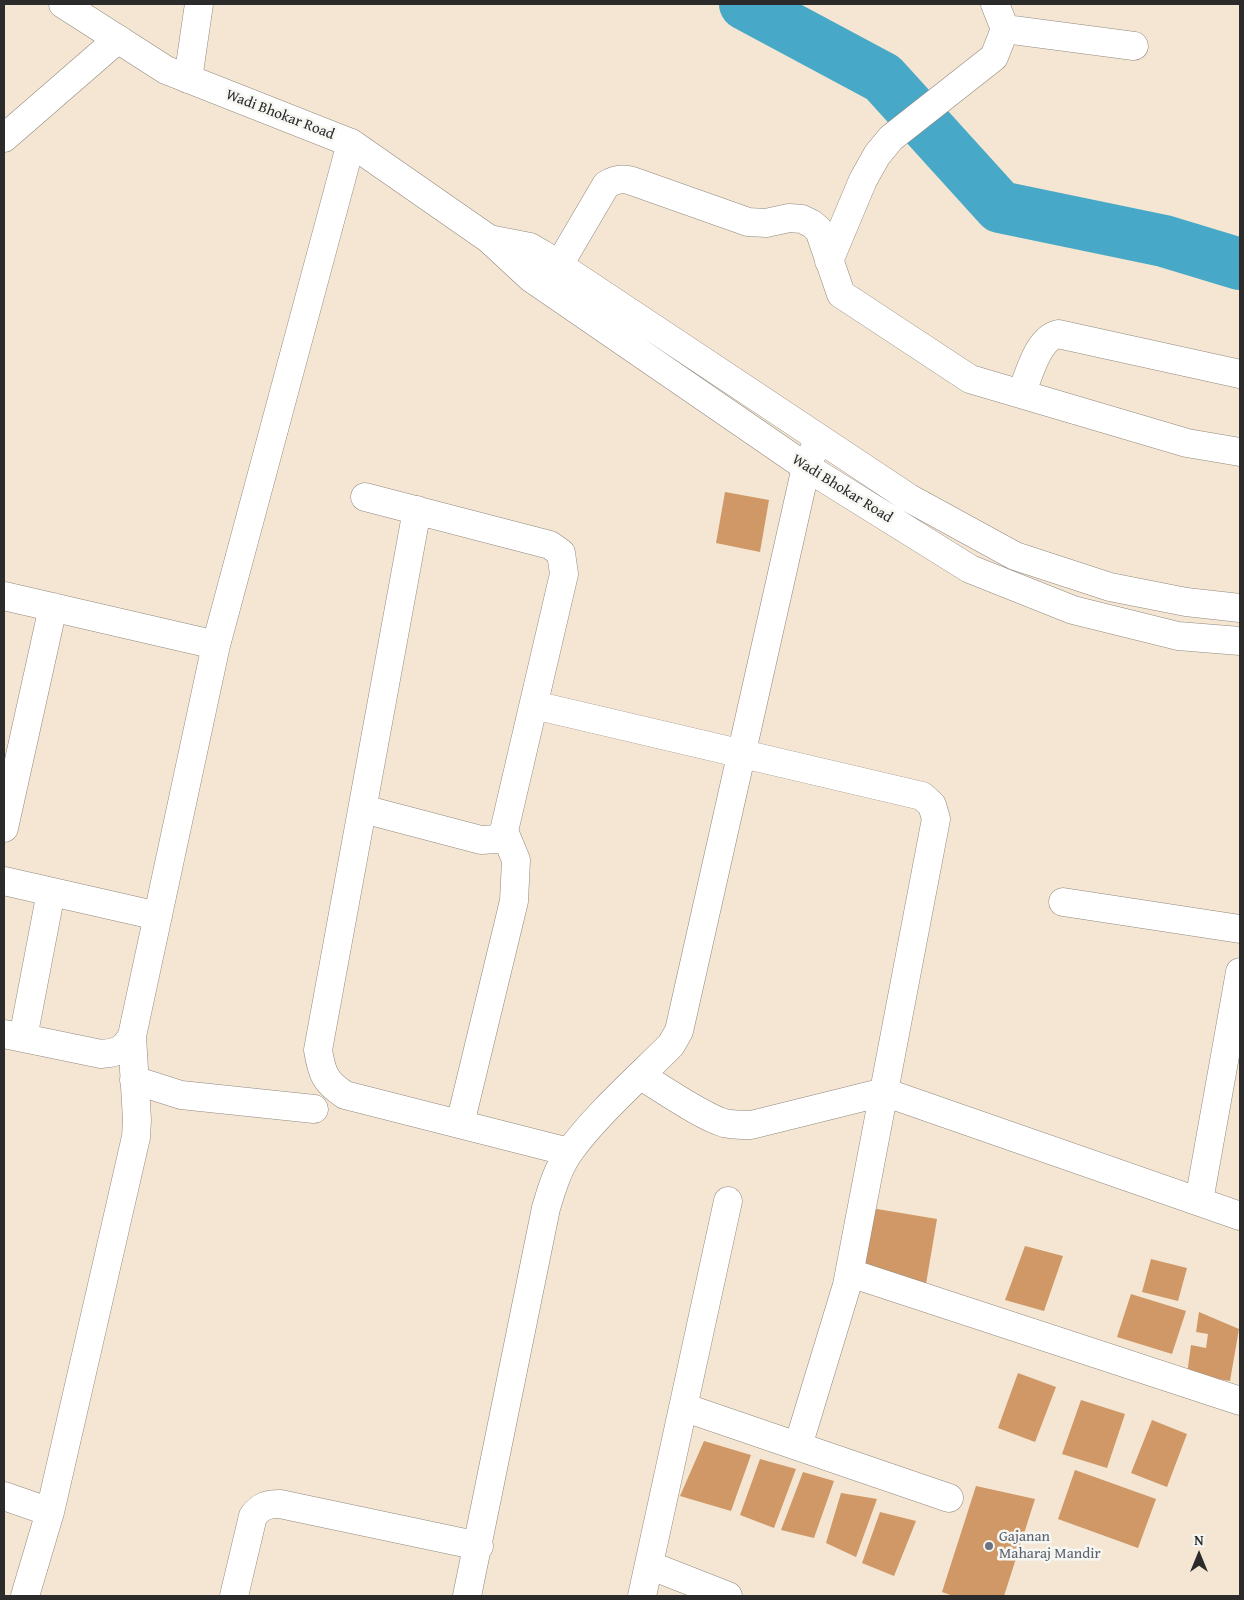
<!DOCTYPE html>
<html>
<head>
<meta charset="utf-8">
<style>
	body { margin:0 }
	#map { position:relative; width:1244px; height:1600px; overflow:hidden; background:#f4e6d2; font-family:"Gentium Book Plus",serif }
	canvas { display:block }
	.frame { position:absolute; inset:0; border:5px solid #2b2b2b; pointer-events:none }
	.north { position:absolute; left:1174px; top:1530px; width:50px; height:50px; -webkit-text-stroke:4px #f6f6f2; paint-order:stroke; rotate:0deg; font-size:14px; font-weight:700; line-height:20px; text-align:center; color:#2b2b2b }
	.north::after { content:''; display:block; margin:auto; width:18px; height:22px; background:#2b2b2b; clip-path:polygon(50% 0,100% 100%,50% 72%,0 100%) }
</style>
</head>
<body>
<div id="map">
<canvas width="1244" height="1600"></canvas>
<div class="frame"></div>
<div class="north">N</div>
</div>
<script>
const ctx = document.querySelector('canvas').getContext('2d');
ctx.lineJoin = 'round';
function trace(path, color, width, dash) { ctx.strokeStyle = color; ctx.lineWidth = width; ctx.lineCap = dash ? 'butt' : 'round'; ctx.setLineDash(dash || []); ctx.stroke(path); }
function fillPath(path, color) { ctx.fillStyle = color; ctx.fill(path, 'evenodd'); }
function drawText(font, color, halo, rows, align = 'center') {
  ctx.font = font + ' "Gentium Book Plus",serif'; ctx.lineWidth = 5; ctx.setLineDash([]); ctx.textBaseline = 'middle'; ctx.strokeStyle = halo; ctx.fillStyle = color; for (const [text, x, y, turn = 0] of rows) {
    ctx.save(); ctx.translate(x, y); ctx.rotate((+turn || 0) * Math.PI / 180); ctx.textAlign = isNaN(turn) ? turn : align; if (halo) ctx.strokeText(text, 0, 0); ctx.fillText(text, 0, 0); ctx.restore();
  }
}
const river = new Path2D(`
	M745,4L883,78L1000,207L1164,241L1240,264`);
const building = new Path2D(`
	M725,492L769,500L760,552L716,543Z
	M871,1208L937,1219L926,1284L860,1269Z
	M1025,1246L1063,1256L1044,1311L1005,1300Z
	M1151,1259L1187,1268L1178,1301L1142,1292Z
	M1131,1294L1186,1311L1172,1354L1117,1337Z
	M1199,1312L1239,1329L1230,1381L1187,1374L1191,1345L1206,1348L1208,1334L1196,1332Z
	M1018,1373L1056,1387L1035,1442L998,1428Z
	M1081,1400L1125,1414L1107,1468L1062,1454Z
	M1152,1420L1187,1434L1167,1487L1131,1473Z
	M704,1441L751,1455L731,1511L680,1496Z
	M760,1459L796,1469L774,1528L740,1515Z
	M1075,1470L1156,1499L1138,1548L1058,1519Z
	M803,1472L834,1481L814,1538L781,1530Z
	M976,1486L1035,1499L1004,1596H953L942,1592Z
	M841,1493L877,1499L856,1557L826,1543Z
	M880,1512L916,1521L894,1576L862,1563Z`);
const minor = new Path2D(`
	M1005,29L1134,46
	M188,79L199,4
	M4,138L118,39
	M829,261L863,180L877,155L891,138L994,57L1005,29L995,4
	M559,265L606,185C615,179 622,178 632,181L748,222L766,223L789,218L802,219L812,224L819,230L841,294L970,379L1187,443L1240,452
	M1021,394C1029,376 1037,339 1058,334L1240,374
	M417,510L318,1050C322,1074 325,1082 345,1095L569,1152
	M4,596L216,645
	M534,705L922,796L932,805L936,819L847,1285L798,1446
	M363,809L481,840L498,839L504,831L564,574L561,553L550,545L365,497
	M4,828L53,607
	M4,881L158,916
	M1063,902L1240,929
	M4,1034L101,1054C117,1053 124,1050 132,1036L216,645L351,143
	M23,1038L51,892
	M641,1076C663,1089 701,1116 724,1123C733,1125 742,1125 751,1125L884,1092L1240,1216
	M134,1080L181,1095L314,1109
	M460,1124L514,901L516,860L504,831
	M1199,1201L1240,972
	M850,1273L1240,1401
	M683,1407L949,1498
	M4,1496L50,1512
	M649,1565L728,1596
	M25,1596L50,1512L136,1137L137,1120L132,1036
	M234,1596L253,1516C261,1506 267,1504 280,1504L479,1546
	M467,1596L546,1208C552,1188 558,1168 570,1151C596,1115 639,1077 671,1045L679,1031L806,467L819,439
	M642,1596L728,1201`);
const major = new Path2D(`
	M63,4L166,70L351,143L489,239L531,278L803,465L970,569L1073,610L1178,636L1240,641
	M489,239L530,247L542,254L909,498L1015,556L1110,587L1186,602L1240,608`);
const markers = [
	[989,1546,5,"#6b7280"]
];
const streetNames = [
	["Wadi Bhokar Road",280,115,21],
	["Wadi Bhokar Road",842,489,32]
];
const worshipNames = [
	["Gajanan",999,1537],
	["Maharaj Mandir",999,1554]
];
trace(river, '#47a9c7', 52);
fillPath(building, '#cf9866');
trace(minor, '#90887e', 29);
trace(major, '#90887e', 29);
trace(minor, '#fff', 28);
trace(major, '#fff', 28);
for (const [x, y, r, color] of markers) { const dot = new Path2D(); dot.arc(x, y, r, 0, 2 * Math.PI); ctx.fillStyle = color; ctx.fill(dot); trace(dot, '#f6f6f2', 2); }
drawText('15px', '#2b2b2b', '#f6f6f2', streetNames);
drawText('15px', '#5b616d', '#f6f6f2', worshipNames, 'left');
</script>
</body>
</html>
